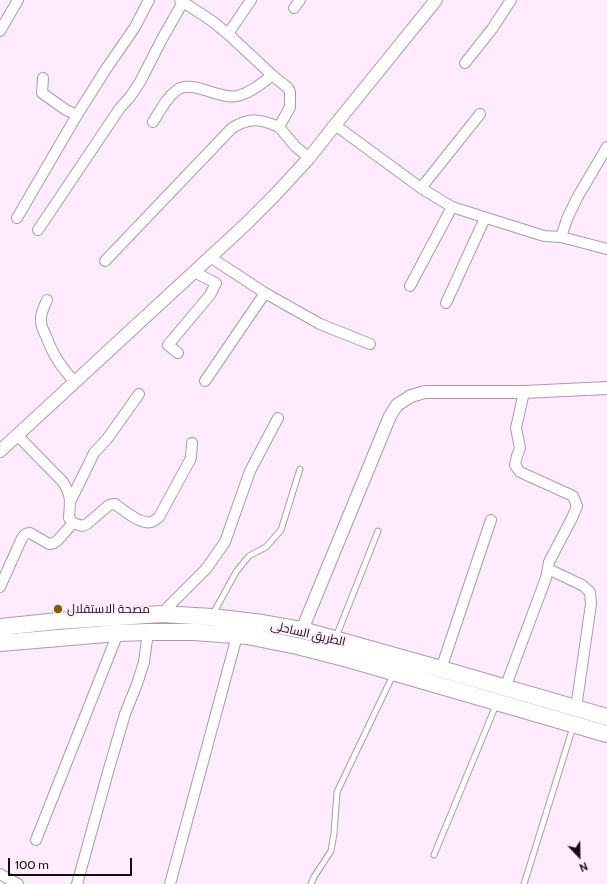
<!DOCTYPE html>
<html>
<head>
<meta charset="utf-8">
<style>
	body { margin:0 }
	#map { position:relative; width:607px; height:884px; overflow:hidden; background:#feebfd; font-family:Cabin,sans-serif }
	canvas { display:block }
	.north { position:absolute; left:559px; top:836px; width:40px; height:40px; -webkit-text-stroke:3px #feebfd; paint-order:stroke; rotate:158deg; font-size:11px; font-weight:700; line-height:16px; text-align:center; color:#140d13 }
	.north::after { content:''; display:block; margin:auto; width:14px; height:18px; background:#140d13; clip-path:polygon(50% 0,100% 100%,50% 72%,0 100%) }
	.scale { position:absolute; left:8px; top:858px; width:124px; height:18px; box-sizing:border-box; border:2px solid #140d13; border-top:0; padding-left:5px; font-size:12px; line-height:14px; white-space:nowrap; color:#140d13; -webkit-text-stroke:3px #feebfd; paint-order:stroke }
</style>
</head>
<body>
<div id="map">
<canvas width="607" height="884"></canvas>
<div class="north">N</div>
<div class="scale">100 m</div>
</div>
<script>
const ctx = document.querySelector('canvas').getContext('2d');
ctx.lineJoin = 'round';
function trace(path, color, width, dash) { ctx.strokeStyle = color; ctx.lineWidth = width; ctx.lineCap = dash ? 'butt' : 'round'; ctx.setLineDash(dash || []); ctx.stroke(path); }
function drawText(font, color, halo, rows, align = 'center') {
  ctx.font = font + ' Cabin,Cairo,sans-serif'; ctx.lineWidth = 3.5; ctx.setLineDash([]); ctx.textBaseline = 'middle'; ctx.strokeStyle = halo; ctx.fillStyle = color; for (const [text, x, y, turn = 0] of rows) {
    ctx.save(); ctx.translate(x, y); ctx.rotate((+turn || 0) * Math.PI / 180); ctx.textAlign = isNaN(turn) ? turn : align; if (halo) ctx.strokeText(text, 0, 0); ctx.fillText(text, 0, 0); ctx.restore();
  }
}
const service = new Path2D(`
	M213,614L236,572L249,556L266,547L281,530L300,469
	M336,637L378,531
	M434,855L496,705
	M311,884L314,877L331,851L334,833L337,792L393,675
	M524,884L573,727`);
const minor = new Path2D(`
	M180,0L212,21L228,34L272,75L288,88L290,92V107L279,127L295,146L309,158
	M294,8L300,0
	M0,31L18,0
	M228,34L251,0
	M465,63L492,29L511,0
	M43,78L42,93L66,110L77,115L89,96L106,69L135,27L149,0
	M153,122C160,111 166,98 177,90C192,79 220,100 237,96C250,93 262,84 272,75
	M335,125L421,188L452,207L544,236L561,237L607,249
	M421,188L480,114
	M17,218L77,115
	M38,230L120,108L130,97L140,82L162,39L183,2
	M561,237L567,219L577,198L607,147
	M210,257L265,293L320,324L370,344
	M105,261L232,128C251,117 260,119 279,127
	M410,286L452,207
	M47,300C44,307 40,314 41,321C41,327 44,332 46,336C53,355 61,367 75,382
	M446,303L485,218
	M178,353L168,345L210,295L216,283L194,272
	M205,381L265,293
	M17,435L63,482C72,497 70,501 69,518L73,523L82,526L87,524L109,505L115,504C123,510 141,525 151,522C154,521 157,519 159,517L190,460L191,457L192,443
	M71,500L94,453L107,439L139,394
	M548,569L582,585L590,592L591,604L576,708
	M0,587L22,538C25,534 26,533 30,533L49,544L54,543L58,540L73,523
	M161,614L206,569L225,542L250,471L278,418
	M441,669L491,520
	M505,688L546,578L549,562L572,518L577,506L573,496L520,472L515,465L517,456L520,448L516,428L524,392
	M36,840L118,633
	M0,874L18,884
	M77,884L108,772L125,714L137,684L144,662L148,632
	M170,884L237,636`);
const tertiary = new Path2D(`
	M0,451L246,224L274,196L309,158L335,125L436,0
	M302,630L390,416L397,405L411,396L425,392H524L607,388`);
const trunk = new Path2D(`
	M0,627L58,621L161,614L212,617L263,623L302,630L441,669L607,717
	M0,643L118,633L148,632H194L247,636L297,646L348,659L607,734`);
const markers = [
	[58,609,5,"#895900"]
];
const poiNames = [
	["مصحة الاستقلال",67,609]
];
const streetNames = [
	["الطريق الساحلى",308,634,13]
];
trace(service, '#ac9aab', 7);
trace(minor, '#ac9aab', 12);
trace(tertiary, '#ac9aab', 14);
trace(trunk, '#ac9aab', 18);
trace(service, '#fff', 5);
trace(minor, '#fff', 10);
trace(tertiary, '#fff', 12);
trace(trunk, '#fff', 16);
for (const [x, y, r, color] of markers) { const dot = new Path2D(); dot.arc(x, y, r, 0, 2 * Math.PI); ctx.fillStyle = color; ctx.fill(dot); trace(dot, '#feebfd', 1.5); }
drawText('12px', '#140d13', '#feebfd', poiNames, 'left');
drawText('12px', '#140d13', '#feebfd', streetNames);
</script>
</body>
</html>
